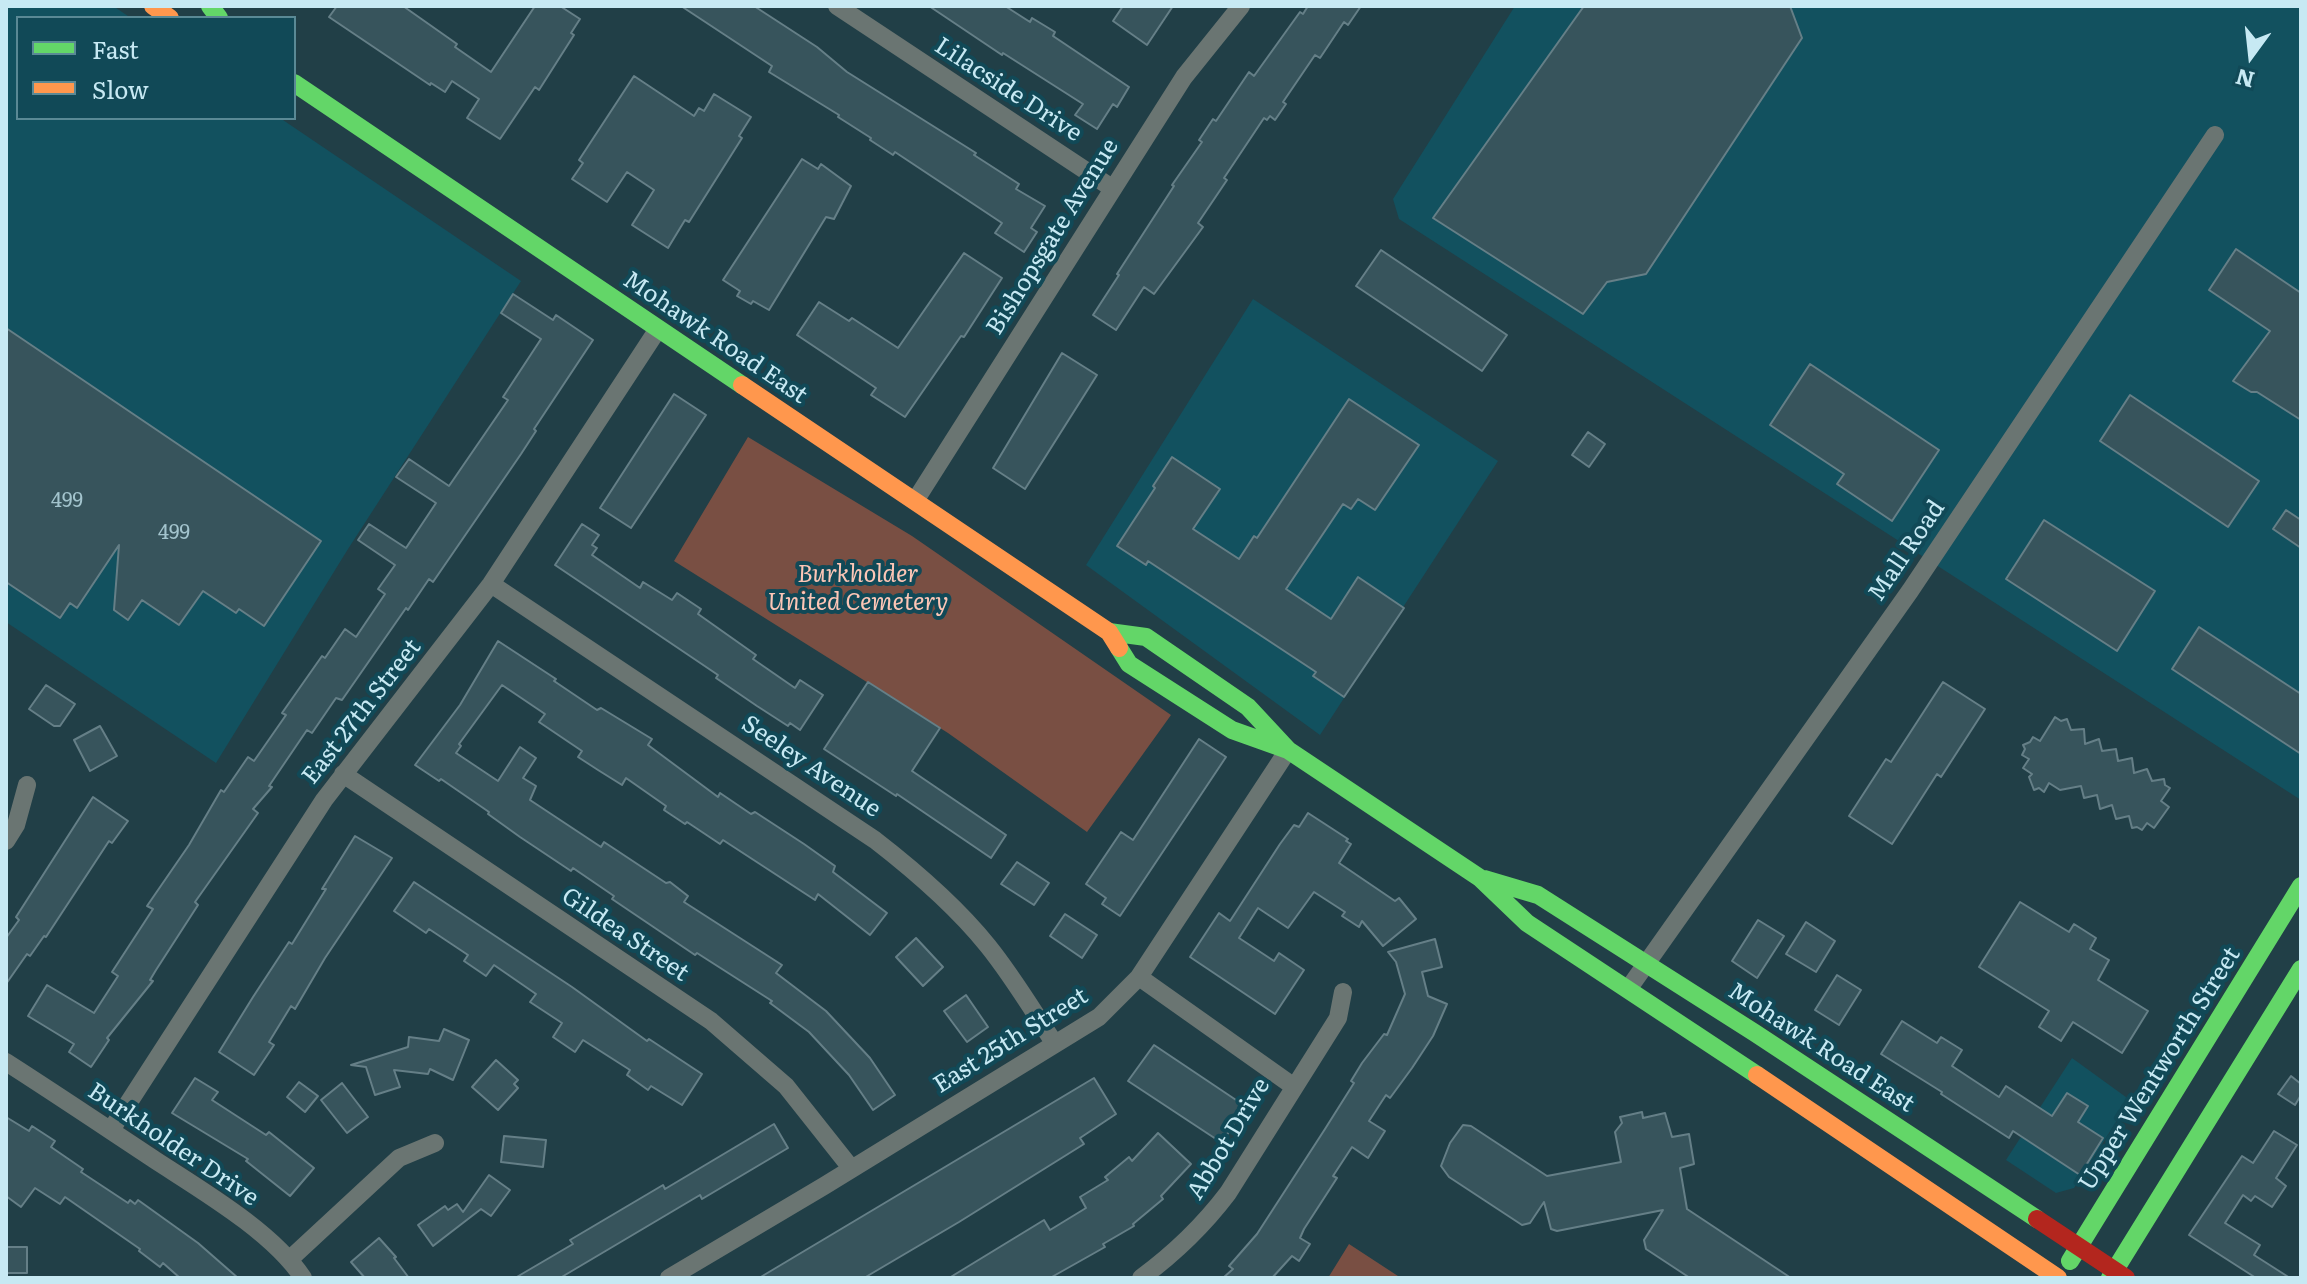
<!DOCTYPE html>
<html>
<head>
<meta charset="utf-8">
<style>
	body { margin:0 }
	#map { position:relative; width:2307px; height:1284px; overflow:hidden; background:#213f47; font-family:Literata,serif }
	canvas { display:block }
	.frame { position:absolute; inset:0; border:8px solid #c7e9f3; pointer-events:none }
	.legend { position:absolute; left:16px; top:16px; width:280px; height:104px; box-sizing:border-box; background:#114957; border:2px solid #5a8995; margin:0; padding:10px 14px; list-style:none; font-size:24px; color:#c7e9f3 }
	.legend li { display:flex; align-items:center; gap:16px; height:40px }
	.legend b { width:40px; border:2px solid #5a8995 }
	.north { position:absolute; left:2211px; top:16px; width:80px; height:80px; -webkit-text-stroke:6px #114957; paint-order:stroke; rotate:195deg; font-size:22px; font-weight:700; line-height:32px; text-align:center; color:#c7e9f3 }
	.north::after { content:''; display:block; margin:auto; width:28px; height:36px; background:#c7e9f3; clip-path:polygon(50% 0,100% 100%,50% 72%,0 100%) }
</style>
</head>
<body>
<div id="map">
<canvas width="2307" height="1284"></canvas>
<div class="frame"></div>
<ul class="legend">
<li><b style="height:10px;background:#63d668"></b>Fast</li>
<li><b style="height:10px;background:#ff974d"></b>Slow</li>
</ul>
<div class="north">N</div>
</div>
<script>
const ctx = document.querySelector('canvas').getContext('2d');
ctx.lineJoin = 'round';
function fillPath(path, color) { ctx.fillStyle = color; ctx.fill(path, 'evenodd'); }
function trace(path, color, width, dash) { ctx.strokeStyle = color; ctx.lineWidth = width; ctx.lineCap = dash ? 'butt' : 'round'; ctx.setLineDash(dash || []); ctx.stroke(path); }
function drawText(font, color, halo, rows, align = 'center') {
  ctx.font = font + ' Literata,serif'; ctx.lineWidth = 8; ctx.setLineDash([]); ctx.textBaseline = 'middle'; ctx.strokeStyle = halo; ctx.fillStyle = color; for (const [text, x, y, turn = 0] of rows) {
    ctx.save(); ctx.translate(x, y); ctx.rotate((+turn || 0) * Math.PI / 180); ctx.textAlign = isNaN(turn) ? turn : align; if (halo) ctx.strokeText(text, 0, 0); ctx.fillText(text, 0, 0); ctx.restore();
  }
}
const built = new Path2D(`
	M6,6H113L131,18H18V118H280L521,281L348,549L216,763L6,622Z
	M1515,6H2301V800L1399,219L1393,199Z
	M1253,299L1498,461L1320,735L1086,565Z
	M2072,1058L2130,1100L2074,1188L2056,1193L2006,1160Z`);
const green = new Path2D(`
	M748,437L912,536L1171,715L1087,832L948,733L674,561Z
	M1349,1244L1401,1278H1328Z`);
const building = new Path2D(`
	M337,6H403L457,44L455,47L491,72L535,6H560L580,19L571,33L574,35L539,90L535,87L500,139L467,118L479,99L452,81L445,92L431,83L430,85L329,17Z
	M681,6H754L817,47L847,72L976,153L974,155L1019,184L1016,189L1045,206L1031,228L1037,232L1024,252L995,233L1002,223L895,152L893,155L870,140L871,138L838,117L839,115L769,72L772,66Z
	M929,6H1005L1030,22L1032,18L1055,32L1053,36L1129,87L1117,107L1113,104L1097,129L1075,115L1083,104L1003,53L1002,55Z
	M1123,6H1173L1147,45L1113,21Z
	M1308,6H1361L1348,25L1344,22L1320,58L1315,55L1283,102L1286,104L1275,120L1270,116L1267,120L1264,118L1224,178L1227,180L1198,223L1203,227L1154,294L1144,287L1116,330L1093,315L1119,275L1117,274L1174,186L1172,185L1202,142L1199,140L1213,119L1216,121L1249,72L1254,76L1300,12L1303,14Z
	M1584,6H1790L1802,38L1646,274L1607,282L1583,314L1433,218Z
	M634,76L694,116L699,108L704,111L714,94L751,117L739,136L742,138L689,222L685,220L668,248L632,225L654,190L627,172L607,202L572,179L583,163L579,160Z
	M802,159L818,169L821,164L851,186L834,219L826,217L769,310L753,301L751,304L737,296L740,291L723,280Z
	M2236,249L2301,293V420L2257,392H2251L2233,381L2270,331L2209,290Z
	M1381,250L1507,335L1482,371L1356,286Z
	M964,253L1002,278L964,337L961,336L905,417L871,395L876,388L797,335L819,302L849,321L852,318L898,348Z
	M513,294L553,320L556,315L593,340L534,429L536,431L521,454L433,582L429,579L408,610L406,608L342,700L336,698L312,733L307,730L269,786L272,787L253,809L258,813L195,902L198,905L156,970L150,980L153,981L107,1038L109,1040L91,1067L69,1052L74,1044L28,1016L47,985L94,1013L118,976L112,972L153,909L147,906L189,845L221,790L224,792L248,757L254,761L286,715L282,713L322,656L325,658L345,629L356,637L385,594L378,589L395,565L358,540L369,524L406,548L436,503L396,477L409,459L449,486L508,400L503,397L541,339L501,313Z
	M6,328L321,541L264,626L239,609L236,613L203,591L179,625L142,600L128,620L114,610L119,545L77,608L70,603L60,618L6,582Z
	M1062,353L1097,375L1025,489L993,468Z
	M1810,364L1939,450L1892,521L1837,484L1844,474L1770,425Z
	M674,394L706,415L631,528L600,508Z
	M2130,395L2259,481L2228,527L2100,441Z
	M1349,399L1419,445L1375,510L1358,499L1351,509L1343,504L1286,589L1331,619L1358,577L1404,608L1344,697L1313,676L1316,672L1148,561L1146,565L1117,546L1155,488L1153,486L1172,457L1220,489L1193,529L1239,559L1254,536L1257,538Z
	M1588,432L1605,444L1589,467L1572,455Z
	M2286,510L2301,520V548L2273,529Z
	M2044,520L2155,591L2117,651L2006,579Z
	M582,524L599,535L592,545L597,548L592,555L640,588L643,582L672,600L677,593L701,609L698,614L756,655L753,659L795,688L800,680L823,695L800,730L790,723L788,726L757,706L716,678L718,675L555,565Z
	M2199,627L2301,694V754L2172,669Z
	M498,641L556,679L554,681L597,710L601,708L652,739L648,745L718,797L720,793L751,814L755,812L804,844L835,866L833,872L887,913L870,935L818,894L815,900L723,840L720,844L687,822L685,824L664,810L666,806L626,778L622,785L598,770L578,757L582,751L539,722L545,714L502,685L459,744L461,746L456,753L498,781L520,747L536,758L523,778L536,786L530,800L601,847L604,842L666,883L670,882L688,896L684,902L782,965L776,973L826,1011L870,1058L895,1095L873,1110L849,1075L809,1032L770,1003L772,1001L697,953L695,955L612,899L614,896L573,868L571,871L520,837L488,814L489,812L441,779L439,781L415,765L460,705Z
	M868,682L940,728L912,771L1006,835L991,858L897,794L896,796L824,749Z
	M1943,682L1985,709L1941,777L1937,774L1892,844L1849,816L1886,759L1891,762Z
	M46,685L75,704L60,726H54L29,709Z
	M2055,717L2061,721L2067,719L2071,730L2084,729L2085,744L2099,739L2102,751L2116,749L2118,761L2132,758L2134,773L2147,769L2152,781L2164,779L2165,785L2170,788L2161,801L2169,807L2154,828L2147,823L2142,830L2137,827L2132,828L2129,816L2116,819L2112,805L2100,809L2097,795L2084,798L2081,786L2060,790L2049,783L2044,792L2039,788L2034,790L2029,777L2032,774L2023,768L2029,759L2022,755L2025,749L2023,745L2030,742L2033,737L2040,741Z
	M100,726L117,756L90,771L74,740Z
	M1199,739L1226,757L1120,916L1102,904L1106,898L1086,884L1121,832L1133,840Z
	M93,797L128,821L112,843L109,841L46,937L44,936L30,956L27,954L6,984V938L19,920L16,917Z
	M1308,813L1348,839L1346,841L1351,844L1339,863L1395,901L1399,898L1416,919L1383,946L1362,921L1359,927L1342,916L1345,912L1314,892L1288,928L1258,908L1239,938L1274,961L1279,953L1304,970L1275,1014L1190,957L1219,913L1230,921L1280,844L1294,825L1299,827Z
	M355,836L392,858L325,958L295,1009L291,1006L269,1042L274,1045L254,1075L219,1052L253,997L289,942L292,944L326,889H322Z
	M1017,862L1049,883L1034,905L1001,884Z
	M414,882L572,987L647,1041L649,1039L702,1074L682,1105L651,1086L648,1090L627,1075L630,1070L583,1040L575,1052L553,1037L562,1023L530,1002L536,994L494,965L486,976L464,961L468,955L429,929L426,933L394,911Z
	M2020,902L2069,932L2074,924L2096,938L2090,949L2109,960L2098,980L2148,1011L2122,1053L2073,1022L2061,1041L2039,1027L2049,1011L1979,967Z
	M1065,914L1097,935L1082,958L1050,936Z
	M1758,920L1784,936L1757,978L1732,961Z
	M1806,922L1835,941L1816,972L1786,954Z
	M916,938L943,967L923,986L896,957Z
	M1435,939L1442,967L1422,972L1428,996L1447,1004L1433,1036L1412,1068L1390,1098L1386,1095L1369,1121L1385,1131L1368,1158L1352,1147L1333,1176L1337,1178L1304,1229L1300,1238L1310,1244L1299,1261L1292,1256L1272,1278H1223L1233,1269L1229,1266L1257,1234L1325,1129L1354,1083L1351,1081L1362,1063L1384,1034L1387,1035L1405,994L1396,962L1388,952Z
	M1837,975L1861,990L1839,1025L1815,1010Z
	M966,995L988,1027L967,1042L944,1011Z
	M1902,1021L1937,1043L1941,1037L1962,1050L1952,1066L1999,1097L2006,1086L2052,1116L2067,1093L2088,1106L2078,1122L2103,1138L2080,1175L2013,1131L2009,1138L1941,1094L1942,1092L1881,1054Z
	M444,1029L469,1040L453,1080L430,1069L428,1074L394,1070L400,1087L375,1095L366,1067L351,1065L408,1047L409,1037L439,1041Z
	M1154,1045L1245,1106L1222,1143L1128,1081Z
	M496,1060L518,1080L514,1084L518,1088L498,1110L472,1087Z
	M2291,1076L2301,1084V1095L2295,1105L2278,1094Z
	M195,1078L218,1092L212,1100L266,1135L269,1132L314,1168L290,1196L246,1161L248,1159L172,1113Z
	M1094,1078L1116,1114L1080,1138L1084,1144L959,1222L864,1278H759Z
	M299,1082L318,1096L305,1112L287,1097Z
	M342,1083L368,1117L347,1133L321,1100Z
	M1642,1112L1643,1118L1665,1113L1672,1137L1689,1134L1694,1164L1680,1168L1687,1209L1791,1278H1690L1646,1249L1644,1240L1663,1210L1557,1231L1551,1229L1544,1202L1530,1223L1522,1225L1449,1177L1441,1166L1450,1143L1463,1125L1471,1126L1547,1176L1621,1162L1615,1132L1622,1123L1620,1117Z
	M6,1117L29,1131L32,1126L55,1141L51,1147L83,1169L81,1172L128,1203L130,1200L135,1204L138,1200L198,1243L238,1278H180L163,1263L160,1267L139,1251L140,1249L65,1197L60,1204L35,1188L21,1207L6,1196Z
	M774,1124L788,1148L702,1199L700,1195L560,1278H515L573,1244L570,1240L663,1185L665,1189Z
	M2274,1131L2297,1145L2276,1178L2286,1186L2272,1207L2255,1196L2251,1201L2243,1195L2225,1223L2260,1245L2254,1255L2290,1278H2256L2189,1235L2242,1156L2253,1163Z
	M1158,1133L1191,1164L1161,1196L1163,1199L1133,1224L1134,1226L1103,1244L1105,1247L1050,1278H949L1044,1220L1050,1230L1086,1208L1080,1197L1108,1180L1105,1177L1129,1157L1132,1161Z
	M504,1136L546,1140L543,1167L501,1162Z
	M489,1175L510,1190L491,1216L481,1209L433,1246L418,1225L445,1206L448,1210L457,1204L463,1212Z
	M379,1238L396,1257L394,1258L409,1278H365L351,1262Z
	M6,1247H27V1273H6Z`);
const street = new Path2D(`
	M837,6L1112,188
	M915,501L1184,77L1241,6
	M491,584L875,840C915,871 956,906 988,946C1013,977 1033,1011 1055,1044
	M343,774L711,1021L786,1086L851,1168
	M6,841L16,825L27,785
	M1139,977L1293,1086
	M1629,988L1910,591L2215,135
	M6,1062C56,1094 105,1127 155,1160C201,1190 273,1232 303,1278
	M111,1130L324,800L491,584L658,329
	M290,1259L399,1158L435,1143
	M669,1278L824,1186L1099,1017L1139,977L1288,750
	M1141,1278C1175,1253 1203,1226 1228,1193L1338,1018L1343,992`);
const fast = new Path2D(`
	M210,6L219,18
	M294,83L742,385
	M1109,632L1146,637L1248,707L1288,750L1480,878L1527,923L1757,1075
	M1119,648L1129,664L1232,730L1288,750
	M1484,879L1538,895L1755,1033L2037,1219
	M2070,1261L2301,886
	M2110,1278L2301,969`);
const slow = new Path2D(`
	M153,6L170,18
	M742,385L1109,632L1119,648
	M1757,1075L2058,1278`);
const jam = new Path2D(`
	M2037,1219L2126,1278`);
const numberNames = [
	["499",67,501],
	["499",174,533]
];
const streetNames = [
	["Lilacside Drive",1008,90,33],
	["Bishopsgate Avenue",1053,237,-58],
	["Mohawk Road East",715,338,34],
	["Mall Road",1907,551,-56],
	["East 27th Street",362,712,-52],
	["Seeley Avenue",811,767,34],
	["Gildea Street",625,935,34],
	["East 25th Street",1011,1041,-32],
	["Mohawk Road East",1821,1048,33],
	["Upper Wentworth Street",2160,1069,-58],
	["Abbot Drive",1229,1139,-59],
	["Burkholder Drive",173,1145,34]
];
const parkNames = [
	["Burkholder",858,575],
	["United Cemetery",858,603]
];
fillPath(built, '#12515f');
fillPath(green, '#794f43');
fillPath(building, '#37545c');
trace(building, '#657f87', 2);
trace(street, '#6a7572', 18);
trace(fast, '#63d668', 18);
trace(slow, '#ff974d', 18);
trace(jam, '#b3261e', 18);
drawText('20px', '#a3c4cd', null, numberNames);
drawText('24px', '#c7e9f3', '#114957', streetNames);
drawText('italic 24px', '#fdc6b6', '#114957', parkNames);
</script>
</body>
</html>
